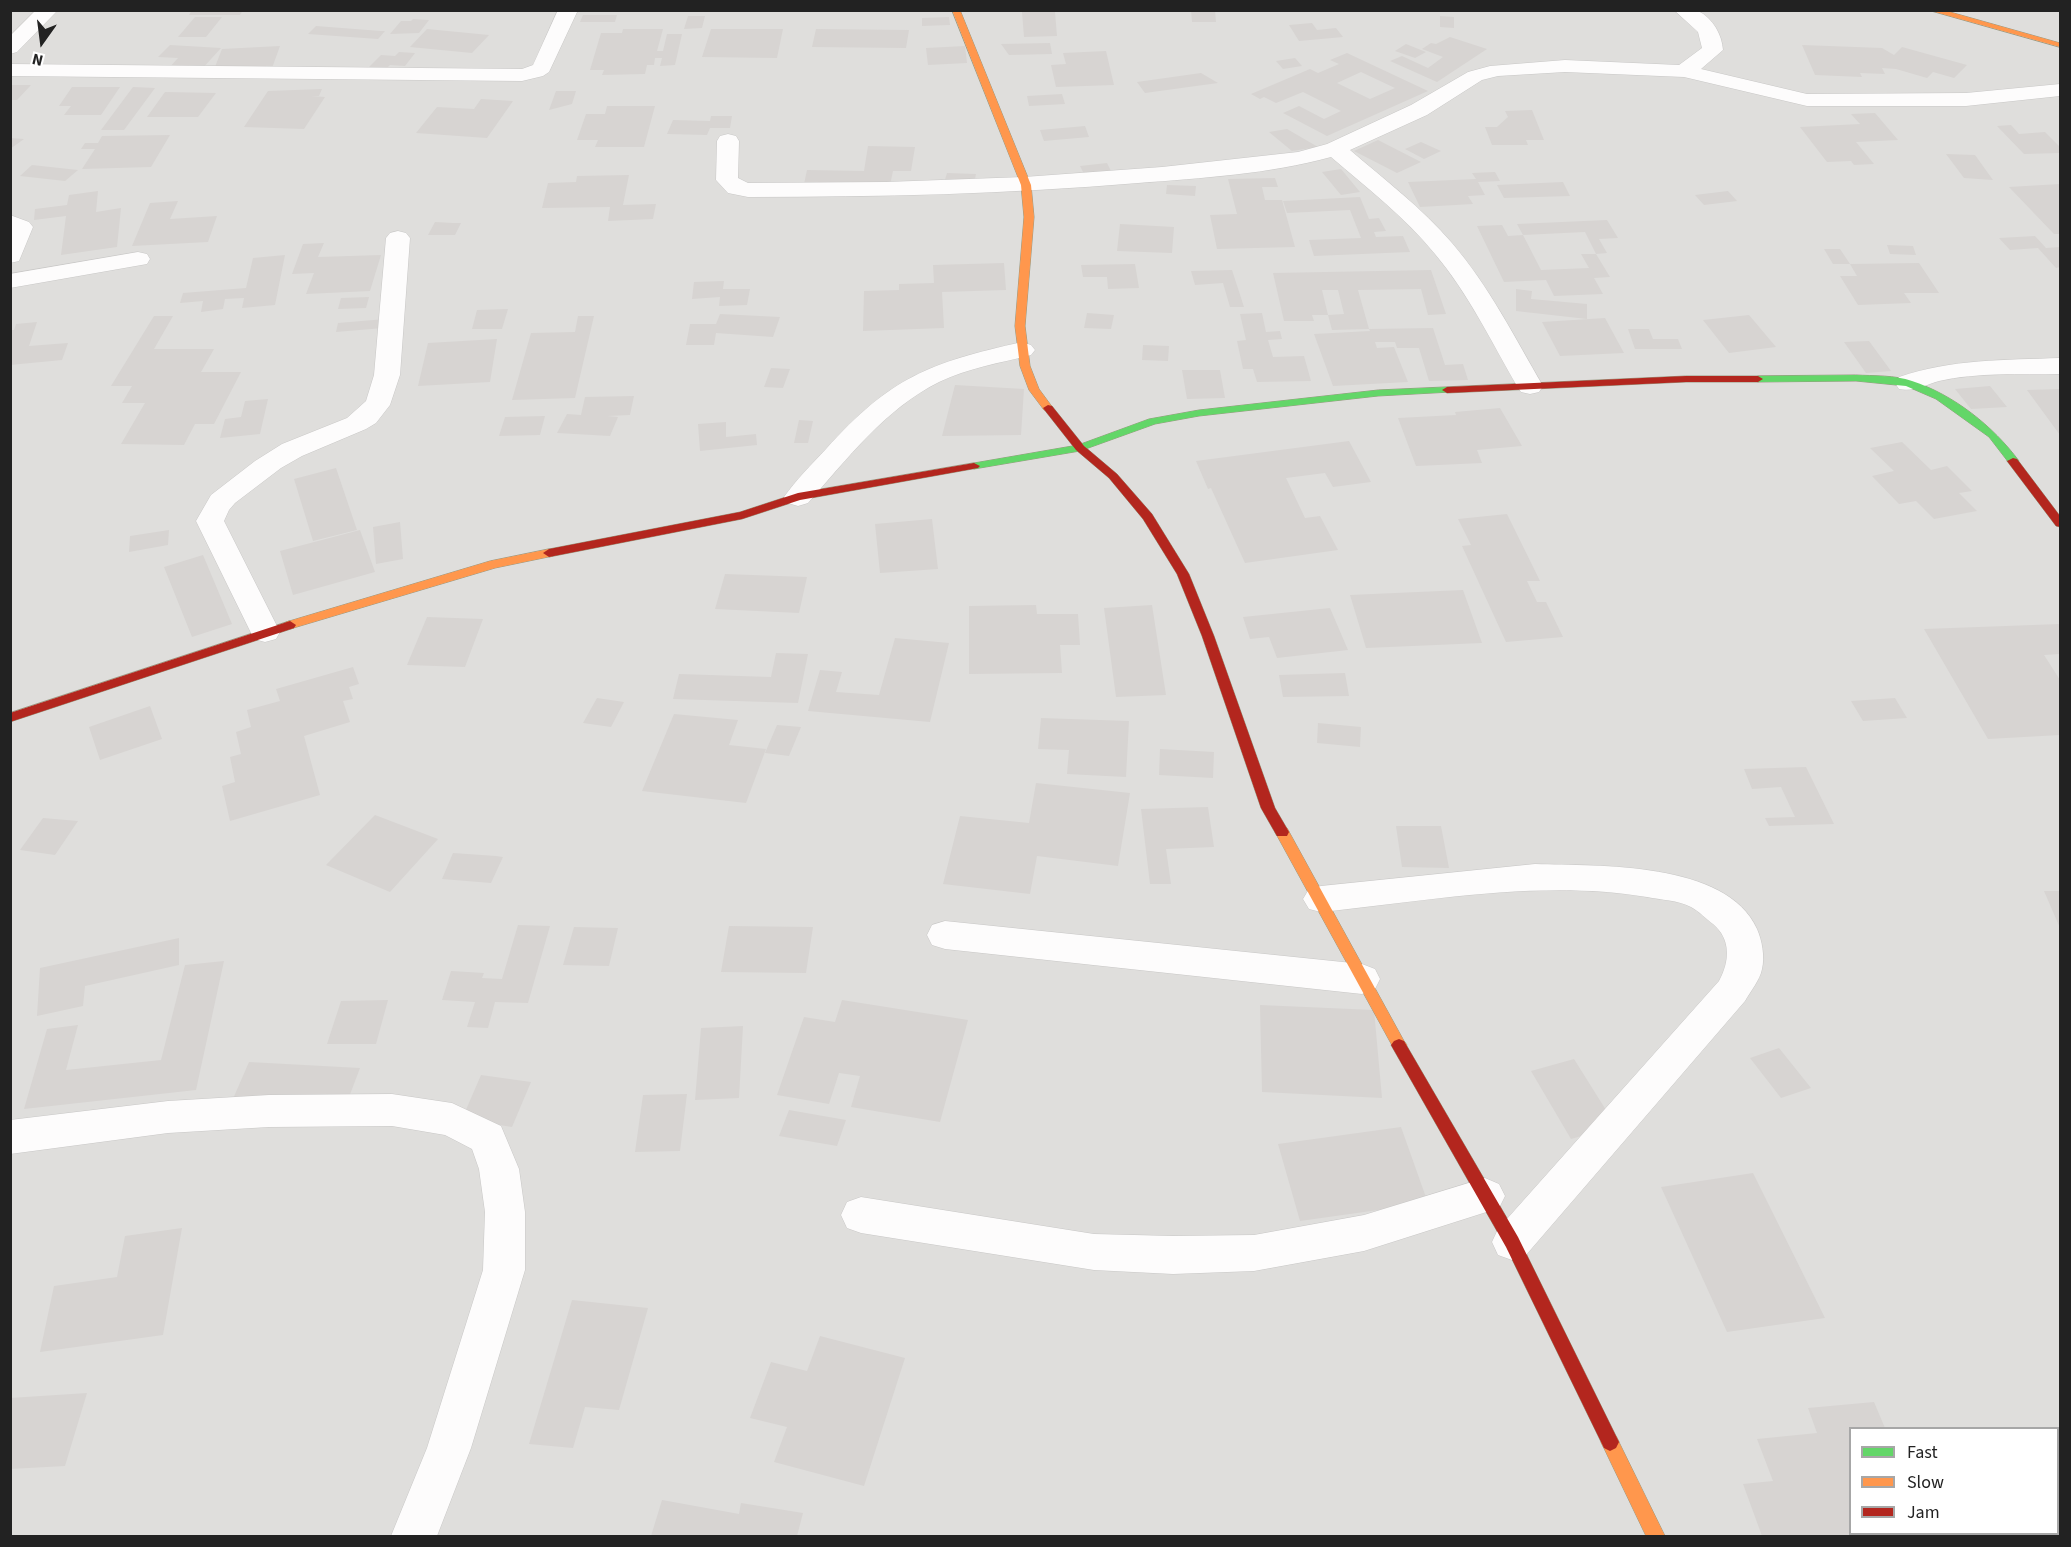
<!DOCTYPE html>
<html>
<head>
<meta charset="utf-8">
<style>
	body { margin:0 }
	#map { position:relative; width:2071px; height:1547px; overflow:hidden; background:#f0eeeb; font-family:"Source Sans 3",sans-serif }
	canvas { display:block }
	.frame { position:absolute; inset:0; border:12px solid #222; pointer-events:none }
	.legend { position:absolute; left:1849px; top:1427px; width:210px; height:108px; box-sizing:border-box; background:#fff; border:2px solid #a7a7a7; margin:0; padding:8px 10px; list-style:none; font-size:18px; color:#222 }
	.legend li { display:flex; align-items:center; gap:12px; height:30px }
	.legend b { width:30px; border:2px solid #a7a7a7 }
	.north { position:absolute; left:12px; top:12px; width:60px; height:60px; -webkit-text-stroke:4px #fff; paint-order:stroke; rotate:194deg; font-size:16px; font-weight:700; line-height:24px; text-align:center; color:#222 }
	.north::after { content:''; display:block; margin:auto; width:21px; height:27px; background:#222; clip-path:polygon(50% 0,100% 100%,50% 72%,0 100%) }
</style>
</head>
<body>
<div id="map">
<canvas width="2071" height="1547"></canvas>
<div class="frame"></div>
<ul class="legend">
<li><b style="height:8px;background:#63d668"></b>Fast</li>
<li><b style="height:8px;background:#ff974d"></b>Slow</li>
<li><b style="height:8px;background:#b3261e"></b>Jam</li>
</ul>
<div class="north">N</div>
</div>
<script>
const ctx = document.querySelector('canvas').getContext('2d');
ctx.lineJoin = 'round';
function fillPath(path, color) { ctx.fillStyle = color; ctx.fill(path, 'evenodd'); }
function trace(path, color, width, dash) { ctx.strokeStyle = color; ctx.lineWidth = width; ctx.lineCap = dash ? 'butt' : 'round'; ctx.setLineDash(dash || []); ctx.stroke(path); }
const residential = new Path2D(`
	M11,11H2060V1536H11ZM1850,1428H2058V1534H1850Z`);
const building = new Path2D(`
	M192,10H243L240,15H189Z
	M1191,10H1215L1216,22H1192Z
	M1022,12H1055L1057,36L1024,37Z
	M583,15H617L615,22H580Z
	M688,16H705L702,28L684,29Z
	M1440,16L1454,17V28L1440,27Z
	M195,17H222L206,37H178Z
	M949,17L950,25L922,26V18Z
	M413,19L429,20L419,33L390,34L401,21H411Z
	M1312,23L1317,30L1336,28L1343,37L1299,41L1289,25Z
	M316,26L381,31H385L378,39L308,34Z
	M427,29L489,35L472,53L410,47Z
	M623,29H663L657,51H663L667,34H682L675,65L660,66L662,58H655L654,65H647L645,74L602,75L604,70H590L601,33H622Z
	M711,29H783L777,58L702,57Z
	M816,29L909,30L906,48L812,47Z
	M1450,37L1487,49L1437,82L1390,61L1402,56L1428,68L1443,57L1422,49L1431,43L1436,44Z
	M1050,43L1052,54L1009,55L1001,44Z
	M1406,44L1426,52L1415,58L1395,51Z
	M170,45L221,48L201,70L169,68L178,58L158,57Z
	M1802,45L1882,48L1894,55L1902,47L1967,65L1954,78L1933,72L1927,78L1896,69L1882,68L1885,74L1860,73L1862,77L1815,75Z
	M280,46L272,68L213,72L222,49Z
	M965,46L967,63L928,65L926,48Z
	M1106,51L1114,85L1056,87L1051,65L1066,64L1063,53Z
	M399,52L415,53L405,66L390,65L385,70L367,69L381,55L395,56Z
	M1347,53L1428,91L1327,136L1283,113L1299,106L1324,119L1341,111L1303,92L1276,103L1264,97L1260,99L1251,94L1310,69L1318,73L1339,64L1330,60ZM1361,72L1395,88L1370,99L1337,83Z
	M1295,58L1302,66L1283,69L1276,61Z
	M1201,73L1218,83L1145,93L1137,82Z
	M10,85H31L17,100H10Z
	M72,87H120L101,115H64L71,106H59Z
	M133,87L155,88L124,130H101Z
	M322,89L319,96H311L325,97L304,129L244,127L268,91Z
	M556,91H576L572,104L549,110Z
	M165,92L216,93L198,117H147Z
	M1062,94L1065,104L1029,106L1027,96Z
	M481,99L513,101L487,138L416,133L437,107L474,109Z
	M607,106H655L644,147H595L598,140H577L586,114H605Z
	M1532,110L1544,140H1526L1528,145H1492L1485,127H1497L1508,117L1505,111Z
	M1875,113L1898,140L1856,142L1874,164L1854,165L1851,161L1827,162L1800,127L1860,124L1851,114Z
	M711,116H732L730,128H710L707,135L667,134L673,120L710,121Z
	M2011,125L2019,134L2045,132L2060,147V153L2024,154L1997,126Z
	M1085,126L1089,137L1044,141L1040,130Z
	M1287,129L1318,147L1292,151L1269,132Z
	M170,135L151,167L82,169L95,149H81L85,143H98L102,136Z
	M10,138L24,139L10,149Z
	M1378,140L1421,162L1397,173L1354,151Z
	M1421,142L1441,151L1424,159L1405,149Z
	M868,146L915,147L911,171H893L890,185L804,184L807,170L864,171Z
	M1946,154L1975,155L1993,180L1964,178Z
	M1107,163L1111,171L1084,174L1080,166Z
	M32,165L78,170L65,181L20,176Z
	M1341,169L1360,192L1341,195L1322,172Z
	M1495,172L1500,181L1478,182L1485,195L1468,196L1473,204L1420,207L1408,182L1476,179L1472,173Z
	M947,173L976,174L974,184L944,183Z
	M629,175L623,205L656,204L653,219L608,221L610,207L542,208L548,183L576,182L577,176Z
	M1275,178L1278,187H1262L1265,200H1282L1295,247L1217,249L1210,215L1237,214L1228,179Z
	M1563,182L1570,196L1504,198L1497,185Z
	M2060,184V234H2054L2009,187Z
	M1167,185L1196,186L1195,196L1166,194Z
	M98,191L96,212L121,208L117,247L61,255L66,216L34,220L35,209L67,205L69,195Z
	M1728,191L1737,201L1704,205L1695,195Z
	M1360,197L1369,219L1379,218L1386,231L1374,232L1376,237L1403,236L1410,252L1314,256L1309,240L1361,238L1350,210L1287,213L1283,201Z
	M178,201L170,219L217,216L208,242L132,246L150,203Z
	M1607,220L1618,238L1599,239L1607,253L1596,254L1585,232L1523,235L1517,224Z
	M435,222L453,223H461L455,235H428Z
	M1120,224L1174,227L1172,253L1117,251Z
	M1502,225L1508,236L1523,235L1541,270L1589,268L1581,254H1596L1610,277L1594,278L1603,294L1554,296L1546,280L1504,282L1477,226Z
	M2035,236L2046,248L2060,247V267L2056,268L2038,248L2010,250L1999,238Z
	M324,243L318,257L381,255L370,291L306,294L314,273L292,274L303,244Z
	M1887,245L1913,246L1916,255L1890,254Z
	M1824,249H1840L1850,264H1833Z
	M285,255L275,305L242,308L244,298L225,299L223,309L201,312L203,301L180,303L183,293L246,288L253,258Z
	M1004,263L1006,290L942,292L944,328L863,331L864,291L899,290V284L934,283L933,265Z
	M1919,263L1939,293H1904L1911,303L1858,305L1840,276H1857L1850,264Z
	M1135,264L1139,288L1108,289L1107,277H1083L1081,265Z
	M1232,270L1244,307H1230L1223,283L1195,285L1191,271Z
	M1431,270L1446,314L1428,315L1421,289L1358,290L1369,329L1332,330L1328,315L1344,314L1338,290H1322L1328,315H1312L1314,321H1284L1273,273Z
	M724,281L723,289H750L747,305L719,306L720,297L692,299L694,282Z
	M1516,289L1532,291L1531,299L1587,304V319L1516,311Z
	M369,297L366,308L338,309L341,298Z
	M508,309L502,329H472L477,310Z
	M1087,313L1114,315L1111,329L1084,328Z
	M1262,313L1266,332L1280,331L1282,339L1268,340L1273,357L1304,356L1311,381L1257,382L1253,369H1243L1237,341L1246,340L1240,314Z
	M720,314L780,317L773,337L716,333L714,345H686L690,324H716Z
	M1749,315L1776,347L1729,353L1703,320Z
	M154,316H173L154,349H214L201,372H241L214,424H195L184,445L121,444L145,403H122L132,386H111Z
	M578,316H594L575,398L512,400L531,333L575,332Z
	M397,318L395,327L336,332L338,323Z
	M1605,318L1624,353L1560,356L1542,322Z
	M37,322L29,346L68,343L62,360L10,365V330H14L16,324Z
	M1433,328L1445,365L1463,364L1468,380L1429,381L1419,348H1397L1395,342H1375L1377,348L1394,347L1408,382L1333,386L1314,334L1370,331L1369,329Z
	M1628,329H1649L1653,339H1678L1682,349H1635Z
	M497,339L490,382L418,386L428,343Z
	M1869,341L1891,371L1866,373L1844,342Z
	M1143,345L1169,346L1168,361L1142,360Z
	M771,368L790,369L783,388L764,387Z
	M1182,370H1220L1225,398L1187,399Z
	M955,385L1024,389L1021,435L942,436Z
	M1990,386L2007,407L1971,409L1955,389Z
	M2060,389V435L2027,390Z
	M634,396L630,415L607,416L618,417L610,436L557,433L567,414L581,415L585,397Z
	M268,399L260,434L220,438L225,419L241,417L245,401Z
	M1500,408L1522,446L1477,450L1482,463L1416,466L1398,418L1456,415L1455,412Z
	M545,416L540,435L499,436L505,417Z
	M799,420L813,421L808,443H794Z
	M726,422V437L756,434L757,445L700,451L698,424Z
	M1349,441L1371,482L1333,487L1325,473L1286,478L1305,518L1320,516L1338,550L1245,563L1211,488L1208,489L1196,461Z
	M1902,442L1931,470L1947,466L1972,491L1959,493L1977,511L1934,519L1916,501L1899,504L1872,476L1894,471L1870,448Z
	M336,468L357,530L313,541L294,479Z
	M1507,514L1540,581H1527L1537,602H1546L1563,637L1506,642L1462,546L1471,545L1458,519Z
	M932,519L938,569L880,573L875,524Z
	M400,522L403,559L376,564L373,527Z
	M169,530L168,545L129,552L130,536Z
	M360,530L375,572L293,595L280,551Z
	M203,555L232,624L192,637L164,567Z
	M725,574L807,577L799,613L715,609Z
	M1463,590L1482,643L1366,648L1350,595Z
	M1036,605L1037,614H1078L1080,645H1060L1062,673L969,674V606Z
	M1152,605L1166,695L1116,697L1104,608Z
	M1330,608L1348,650L1277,658L1269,637L1250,639L1243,617Z
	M427,617L483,619L465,667L407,665Z
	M2060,624V654L2044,655L2060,680V735L1988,739L1924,629Z
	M895,638L949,643L930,722L808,711L820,670L842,672L836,692L879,695Z
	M776,653L808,654L798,703L673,699L679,674L771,677Z
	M353,667L359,684L349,687L353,699L343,701L350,722L304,736L320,795L230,821L222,786L235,782L230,757L241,754L236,732L251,727L247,710L280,701L276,689Z
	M1345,673L1349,696L1283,697L1279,675Z
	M597,698L624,702L611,727L583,723Z
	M1895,698L1907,718L1863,721L1851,701Z
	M150,706L162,739L100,760L89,727Z
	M674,714L738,720L729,745L766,749L746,803L642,791Z
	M1041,718L1129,721L1126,777L1067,774L1069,750L1038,749Z
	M1318,723L1361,727L1360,747L1317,743Z
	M777,725L801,727L789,756L765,753Z
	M1160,749L1214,752L1213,778L1159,775Z
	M1806,767L1834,824L1769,826L1765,818L1795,817L1781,787L1752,789L1744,769Z
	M1036,783L1130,793L1118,866L1037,856L1030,894L943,884L960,816L1029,823Z
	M1208,807L1214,847L1166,849L1171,884H1150L1141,809Z
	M375,815L438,839L390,892L326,865Z
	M43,818L78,821L55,855L20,850Z
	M1396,826H1441L1449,868L1402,867Z
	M453,853L496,856L503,857L491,883L442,879Z
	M2044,891H2060V928Z
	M518,925L550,926L528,1003L495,1002L488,1028L467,1027L475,1002L442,1000L451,971L484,973L482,978L502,979Z
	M729,926L813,927L806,973L721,972Z
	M574,927L618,928L609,966L563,965Z
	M179,938V965L85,986L83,1006L37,1016L40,968Z
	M224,961L196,1090L24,1109L47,1029L78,1025L66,1070L161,1060L185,965Z
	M388,1000L376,1044H327L341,1001Z
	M842,1000L968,1020L940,1122L851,1107L860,1076L839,1073L829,1104L777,1095L804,1017L835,1022Z
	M1260,1005L1374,1010L1382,1098L1262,1092Z
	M743,1026L739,1098L695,1100L701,1028Z
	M1779,1048L1811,1088L1781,1098L1750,1058Z
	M1574,1059L1616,1126L1571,1139L1531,1071Z
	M249,1062L360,1068L343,1113L229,1108Z
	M481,1075L531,1082L512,1127L462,1119Z
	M687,1094L680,1151L635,1152L643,1095Z
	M789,1110L846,1120L837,1146L779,1136Z
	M1401,1127L1428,1203L1300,1221L1278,1144Z
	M1753,1173L1825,1318L1727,1332L1661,1187Z
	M182,1228L163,1335L40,1352L54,1286L117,1277L125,1236Z
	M572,1300L648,1308L619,1410L585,1407L573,1448L529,1444Z
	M820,1336L905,1358L864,1486L774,1462L787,1427L750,1418L771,1362L807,1371Z
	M87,1393L65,1466L10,1469V1398Z
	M1874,1402L1885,1428H1850V1534H1857L1858,1536H1762L1743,1484L1773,1481L1757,1439L1817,1433L1808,1408Z
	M662,1500L739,1514L741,1503L803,1513L797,1536H651Z`);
const street = new Path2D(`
	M36,10H58L17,52L10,54V36Z
	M558,10H578L549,72L543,76L522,81L10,76V64L522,69L533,65Z
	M1674,10C1681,10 1692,9 1698,11C1713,18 1722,35 1723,50L1701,69L1807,94L1966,93L2060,84V96L1966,106H1807L1684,77L1565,72L1498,76L1482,80L1427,115L1350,150C1385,180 1422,208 1452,243C1489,286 1515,338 1543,386L1539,392L1530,394L1521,392L1517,386C1491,341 1468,293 1435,254C1405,217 1367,188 1331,157C1269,174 1202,178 1138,183C1008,194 878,197 748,197L728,193L716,180L717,141L720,136L728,134L736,136L739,141L738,178L748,183L886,182L1024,177L1162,167L1298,152L1327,144L1411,105L1468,72L1490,66L1565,60L1679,65L1702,48L1698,32Z
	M10,215L29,222L33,227L19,261L10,263Z
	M398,231L406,233L410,238L400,375L390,405L376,423L366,429L302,456L281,468L235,503L229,510L224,521L280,632L276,639L265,642L254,639L196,521L211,495L255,461L282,444L347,418L366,401L374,375L386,238L390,233Z
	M138,252L147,254L150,259L147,264L10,288V274Z
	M1022,342L1031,345L1035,350L1031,355C1000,363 968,368 939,382C885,409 847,459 808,503L798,506L788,503L784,497C796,480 812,464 826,449C891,377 929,363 1022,342Z
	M2060,358V374C2020,375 1978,372 1939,381C1925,385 1914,392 1899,389L1895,383L1899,377C1952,359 2005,360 2060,358Z
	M1535,864C1598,866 1727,861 1757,929C1762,940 1765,957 1762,969C1760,980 1750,992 1745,1001L1526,1255L1512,1260L1498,1255L1492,1242L1498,1229L1719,981C1730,961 1731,939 1713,924C1706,919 1699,911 1691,907C1678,900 1661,900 1647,897C1542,879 1427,901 1321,912L1309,909L1303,899L1309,889L1321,886Z
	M945,921L1362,964L1375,969L1380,979L1375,989L1362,994L945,949L932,945L927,935L932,925Z
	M392,1094L452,1103L501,1126L519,1169L525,1212V1270L471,1448L437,1536H391L427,1448L483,1270L485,1212L479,1169L472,1149L445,1135L392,1126L269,1127L168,1133L10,1154V1120L168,1101L269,1095Z
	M1485,1178L1499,1184L1505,1196L1499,1208L1364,1251L1254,1271L1173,1274L1094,1270L861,1233L847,1228L841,1215L847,1202L861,1197L1094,1234L1173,1236L1254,1235L1364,1215Z`);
const fast = new Path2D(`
	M1856,375C1874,376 1895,375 1912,381C1954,395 1993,426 2019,461L2017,463H2009L1989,437L1936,399L1906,386L1856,381L1758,382L1753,379L1758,376Z
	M1447,387L1451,388V392L1378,396L1199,416L1155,424L1080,451L974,469L968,466L974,463L1078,445L1149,419L1199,410L1378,390Z`);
const slow = new Path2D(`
	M952,10H960L1031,185L1034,217L1025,326L1030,366L1039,389L1053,408L1048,411L1044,410L1029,390L1020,366L1015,326L1024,217L1021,185Z
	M1928,10H1943L2060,43V47Z
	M549,549L553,550L555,553L553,556L495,568L290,629L284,625L286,622L490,561Z
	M1282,827L1287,828L1404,1041L1407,1045L1404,1049L1399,1051L1394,1049L1275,832L1277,828Z
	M1610,1433L1616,1436L1665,1536H1646L1601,1442L1604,1436Z`);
const jam = new Path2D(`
	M1686,376H1758L1763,379L1758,382H1686L1447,393L1442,390L1447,387Z
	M1048,405L1052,406L1084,446L1117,474L1152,514L1189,574L1214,636L1275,808L1289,832L1287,836H1277L1261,808L1202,636L1177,574L1143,519L1109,478L1076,450L1043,408Z
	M2013,458L2017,459L2060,516V527L2056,526L2007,461Z
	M974,463L980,466L978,468L800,500L742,519L549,557L543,553L549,549L740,512L798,493Z
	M290,621L296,625L294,628L10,722V713Z
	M1399,1039L1404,1041L1518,1237L1616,1436L1619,1442L1616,1448L1610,1451L1604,1448L1506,1247L1391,1045L1394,1041Z`);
fillPath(residential, '#dfdedc');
fillPath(building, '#d7d4d2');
trace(street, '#c9c8c7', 1);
trace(fast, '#999a82', 1);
trace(slow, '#999a82', 1);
trace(jam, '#999a82', 1);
fillPath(street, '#fdfcfc');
fillPath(fast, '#63d668');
fillPath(slow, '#ff974d');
fillPath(jam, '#b3261e');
</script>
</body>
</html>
